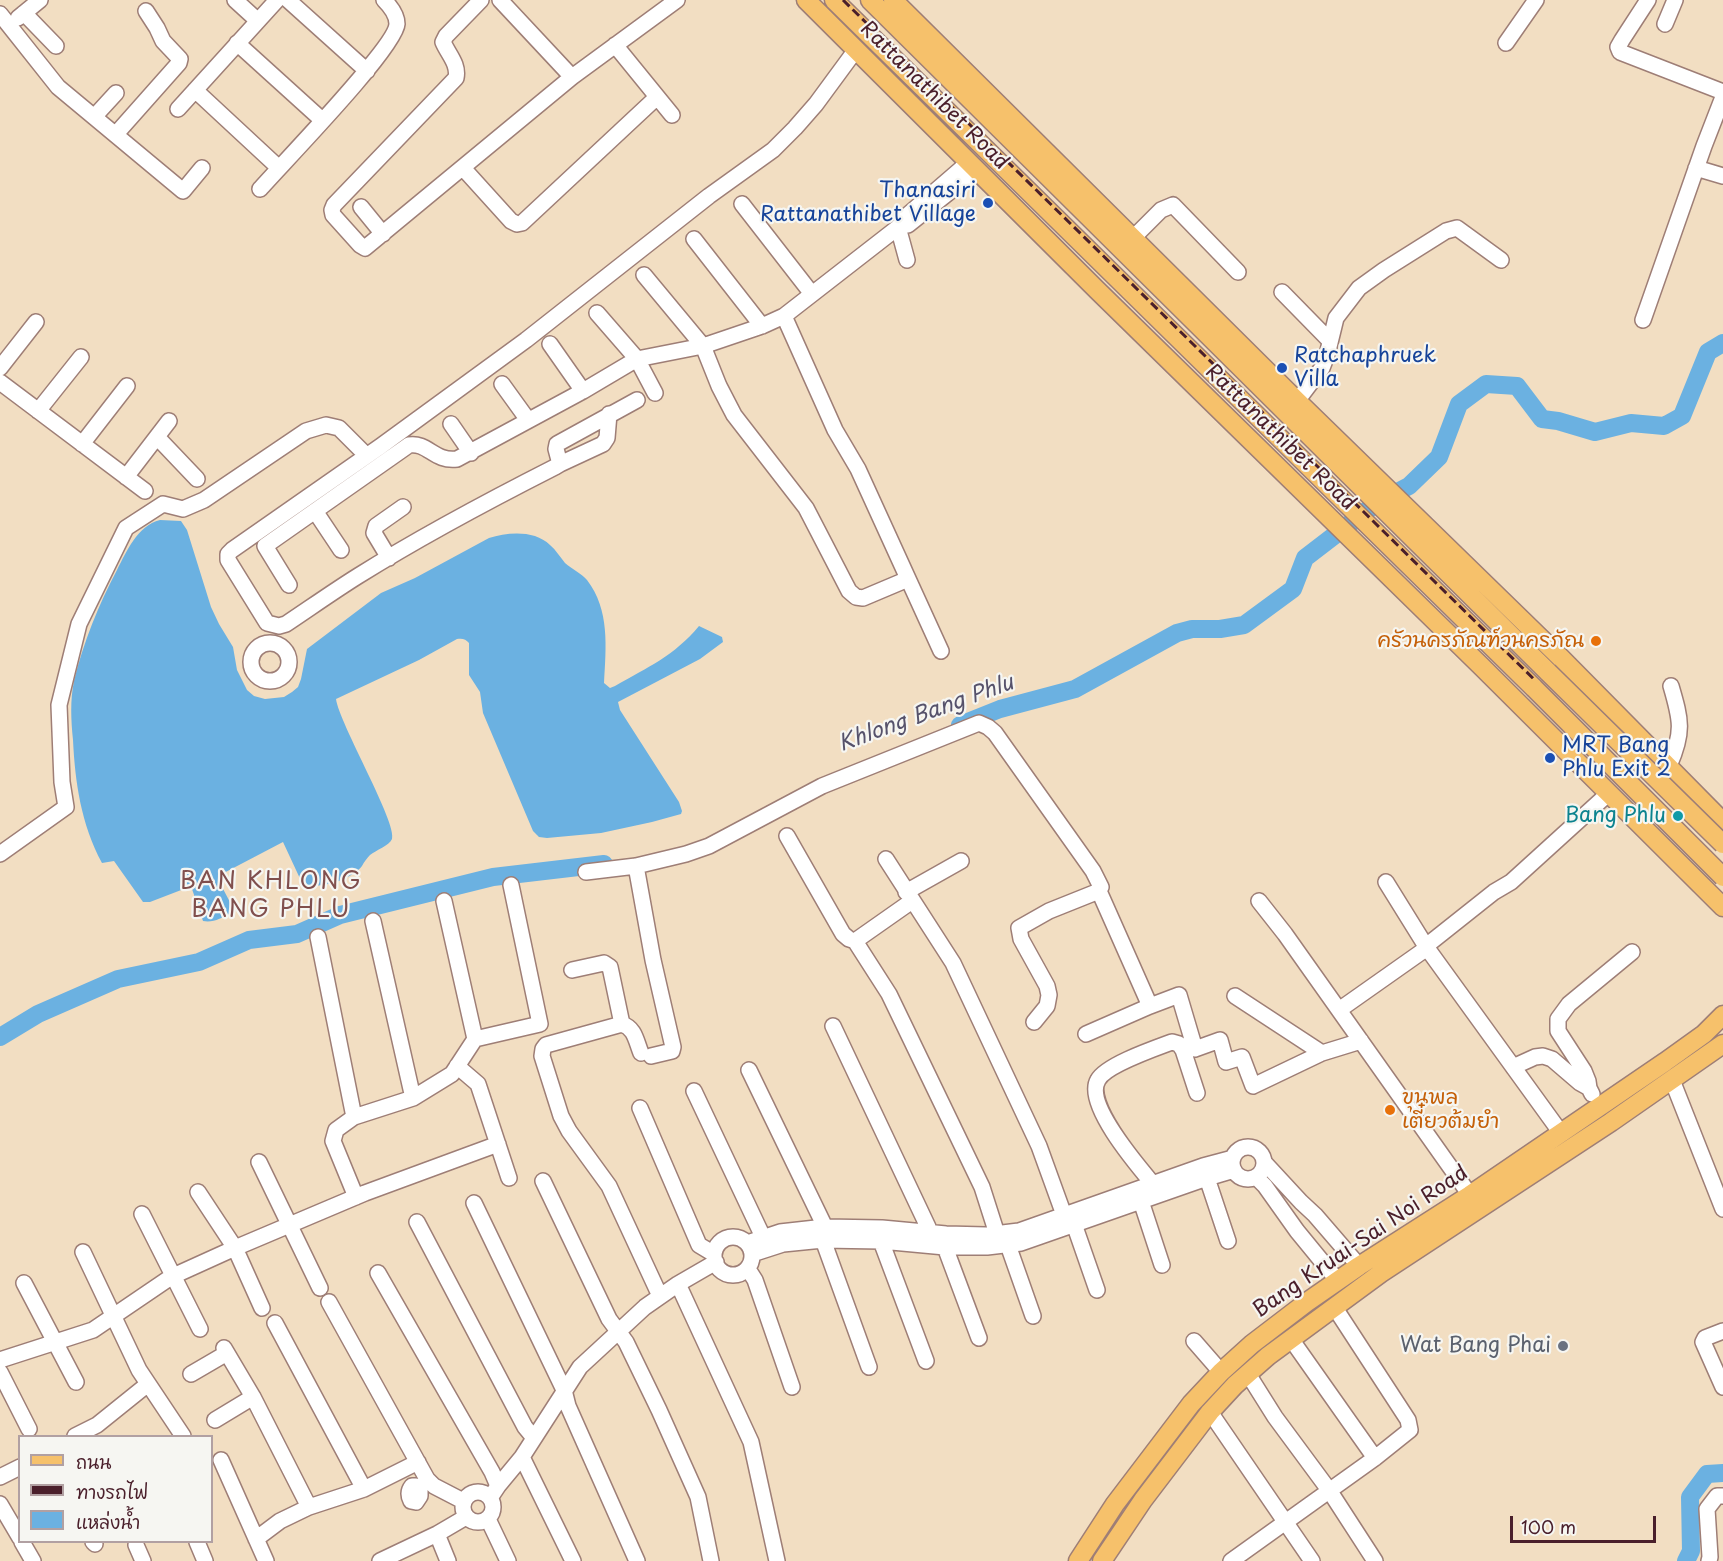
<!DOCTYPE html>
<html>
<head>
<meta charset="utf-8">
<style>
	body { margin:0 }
	#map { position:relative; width:1723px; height:1561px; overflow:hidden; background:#f2dec2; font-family:"Playpen Sans","Playpen Sans Thai",sans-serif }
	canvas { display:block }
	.legend { position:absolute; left:18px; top:1435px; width:195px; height:108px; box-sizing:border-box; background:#f6f6f2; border:2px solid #b1a0a2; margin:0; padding:8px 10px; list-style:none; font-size:18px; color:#4a1f2b }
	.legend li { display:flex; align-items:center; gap:12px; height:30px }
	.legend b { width:30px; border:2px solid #b1a0a2 }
	.scale { position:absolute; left:1510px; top:1516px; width:146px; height:27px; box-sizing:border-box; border:3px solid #4a1f2b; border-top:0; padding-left:8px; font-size:18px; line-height:21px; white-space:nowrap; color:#4a1f2b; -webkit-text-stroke:4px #f6f6f2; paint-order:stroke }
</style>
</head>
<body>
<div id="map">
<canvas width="1723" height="1561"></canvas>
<ul class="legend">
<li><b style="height:8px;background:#f6c16b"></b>ถนน</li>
<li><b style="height:8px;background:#4a1f2b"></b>ทางรถไฟ</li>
<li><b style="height:16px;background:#6bb1e1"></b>แหล่งน้ำ</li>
</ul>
<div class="scale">100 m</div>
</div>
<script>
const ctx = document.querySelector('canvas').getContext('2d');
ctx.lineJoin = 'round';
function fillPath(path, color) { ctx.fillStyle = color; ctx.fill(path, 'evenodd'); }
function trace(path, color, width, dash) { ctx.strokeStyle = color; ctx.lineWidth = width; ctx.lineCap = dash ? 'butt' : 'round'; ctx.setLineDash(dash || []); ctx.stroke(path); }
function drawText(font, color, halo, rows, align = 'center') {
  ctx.font = font + ' "Playpen Sans","Playpen Sans Thai",sans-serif'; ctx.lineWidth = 4.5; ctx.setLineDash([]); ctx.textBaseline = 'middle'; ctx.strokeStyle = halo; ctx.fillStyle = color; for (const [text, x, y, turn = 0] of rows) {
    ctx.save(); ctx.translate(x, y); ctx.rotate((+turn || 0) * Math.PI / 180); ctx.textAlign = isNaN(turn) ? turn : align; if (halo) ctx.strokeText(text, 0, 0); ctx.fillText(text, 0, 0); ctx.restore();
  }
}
const water = new Path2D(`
	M160,520L181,521L187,530L211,607L219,624L233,647L237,670L247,690L254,696L265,699L284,697L292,692L298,687L301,679L307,649L381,593L415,578L489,538C508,532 535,530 550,545C556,550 560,557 565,563C572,569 581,573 587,580C610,610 606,647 604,683L610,688L615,686C648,667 674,656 699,626L722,637L723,642L700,659L618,702L620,710L679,802L682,811L681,814L652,822L601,833L547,838L539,837L533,831L483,713L480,692L469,675V643C466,639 462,638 457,639L419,660L336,699C339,723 398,824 392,839C389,846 376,850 370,855C367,858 364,862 362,866C351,880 320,889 303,885L283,842L220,875L221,885L232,906L231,913C222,918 213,923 203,921L192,889L189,887L150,902H143L114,861L102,863C81,824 75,782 73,740C71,720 70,700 74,681C83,643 99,604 117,570C127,551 137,526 160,520Z`);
const river = new Path2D(`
	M960,725L1000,709L1075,689L1177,633L1192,629H1220L1244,625L1293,589L1305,558L1378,502L1409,486L1439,457L1459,404L1486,384L1517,386L1542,419L1558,421L1595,432L1631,423L1664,426L1682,416L1708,352L1723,343
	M0,1037L38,1014L118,979L199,962L249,940L297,934L340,915L493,877L604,864
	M1686,1561L1691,1551L1690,1497L1707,1474L1723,1473`);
const minor = new Path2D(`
	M235,0L258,21
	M288,0L367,71
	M481,0L446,36L443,42C448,54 459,64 456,78L334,205L332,210L333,215L360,245L365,248L572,77L677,0
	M500,0L572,77
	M1648,0L1622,40L1618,47L1620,52L1723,92
	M24,13L56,46
	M0,14L58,87L183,191L202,168
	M18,18L40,0
	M1665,24L1675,0
	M237,43L322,120
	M1506,43L1536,0
	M615,45L672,115
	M195,90L279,168
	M178,109L277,0
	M94,117L116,93
	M116,134L179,63L180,59L163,41L157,28L146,11
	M969,162L903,219L901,225H908L977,170
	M463,168L511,221L517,224L522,223L657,97
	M1696,168L1723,176
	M260,189C281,165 396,47 397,24C397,15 390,6 384,0
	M742,204L812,294
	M361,207L383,234
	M898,227L907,260
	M1133,238L1161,210L1173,205L1238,272
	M694,239L762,326
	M644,275L703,346L719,386L734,415L806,508L849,591L856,597L863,598L908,579
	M1282,292L1330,341
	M597,313L637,359L655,393
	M784,316L835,430L858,469L941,651
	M1643,320L1704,146L1723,97
	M550,344L583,391
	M0,368L36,322
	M0,382L145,491
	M502,384L528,420
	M637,400L557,444L556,449L560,464L555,467C488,501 422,536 358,576C334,591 310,608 286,624L279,626L267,623L228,560V554L232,550L381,446L526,340L709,196L773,150L795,128L816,104L855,51
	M1297,401L1322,368L1327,355L1336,318L1359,288L1384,270L1446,231L1457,228L1501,260
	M38,411L81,357
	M451,424L471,453
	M157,437L197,479
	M82,444L127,386
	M560,464L603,444L607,438L609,414
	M126,477L169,421
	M315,511L341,550
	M389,558L374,533L376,526L403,507
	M289,585L265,546L409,445C428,442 434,462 457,459L583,391L637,359L703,346L762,326L784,316L901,225
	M251 662a19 19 0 1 1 38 0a19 19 0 1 1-38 0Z
	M1669,766C1684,732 1681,720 1671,686
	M787,836L843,934L849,939L855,941L912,901
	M0,854L66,807L62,782L59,705L79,624L126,528L163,504L183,509L204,500L306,431L326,425L339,428L367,456
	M886,859L953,963L1039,1146L1064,1215
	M636,866L653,960L673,1047L672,1051L651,1056
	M586,872L636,866L686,854L709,846L822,786L979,723L988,727L995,733L1093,871L1101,887L1099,891L1049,911L1019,928L1021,939L1047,986L1049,995L1047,1006L1034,1022
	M1386,882L1427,948L1561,1133
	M1099,891L1150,1006L1179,995L1195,1049L1220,1040L1226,1062L1242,1057L1253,1086L1322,1053
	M906,892L961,861
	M444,901L475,1039
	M1259,901L1285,934L1470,1195
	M373,921L413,1098
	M318,937L354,1117
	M855,941L889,994L982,1187L997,1234
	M1426,946L1494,892L1511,882L1609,793
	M572,970L604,963L610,967L622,1024
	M1235,996L1322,1053L1361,1041
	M1339,1010L1427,948
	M833,1026L928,1227L927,1242
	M1086,1034L1150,1006
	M641,1053C636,1041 635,1028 622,1024L546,1045L543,1049L542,1056L561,1116L569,1131L609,1186L660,1296
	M457,1066L478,1084L509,1178
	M1513,1067L1535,1057L1543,1056L1552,1059L1580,1083L1589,1088L1592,1094
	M749,1070L825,1227
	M1672,1080L1723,1209
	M1589,1088L1588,1081L1584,1071L1558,1031V1019L1569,1004L1632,952
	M694,1091L763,1237
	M640,1108L699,1245L714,1254
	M1232 1163a16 16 0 1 1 32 0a16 16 0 1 1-32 0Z
	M259,1162L320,1288
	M1264,1162L1301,1202L1315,1215L1359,1266
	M1256,1177L1265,1186L1297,1231L1338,1281
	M1207,1178L1228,1241
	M543,1181L609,1319L626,1342L659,1410L698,1497L711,1561
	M1153,1184C1137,1165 1084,1103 1098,1080C1106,1065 1156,1048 1172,1042L1179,1044L1183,1050L1197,1093
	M198,1192L235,1248L262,1308
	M356,1197L333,1141L336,1130L354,1117L413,1098L452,1074L475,1039L540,1024L511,885
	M1141,1201L1162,1265
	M474,1203L564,1390L568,1406L637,1561
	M142,1214L200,1329
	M417,1222L525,1427L534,1438
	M1074,1224L1097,1290
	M714 1256a19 19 0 1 1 38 0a19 19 0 1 1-38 0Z
	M823,1240L869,1367
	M881,1241L926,1361
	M747,1243L780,1232L825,1227L882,1228L946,1234L986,1235L1019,1231L1203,1166L1233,1158
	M1008,1245L1033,1316
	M945,1247L979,1338
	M83,1252L139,1370L183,1436
	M752,1254L783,1244L823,1240L881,1241L945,1247H987L1021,1243L1207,1178L1234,1170
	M748,1269L755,1280L792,1387
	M378,1273L492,1472L498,1486
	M24,1283L76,1382
	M678,1284L751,1442L777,1561
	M329,1302L427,1479L434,1486L463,1501
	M275,1323L364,1489
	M1723,1331L1705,1338L1703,1342L1723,1387
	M1291,1339L1375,1458
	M1194,1341L1221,1372
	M224,1348L253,1397L309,1507
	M0,1360L93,1330L171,1277L235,1248L365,1193L498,1144
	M0,1372L29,1429
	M191,1374L227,1353
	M1248,1374L1275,1417L1329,1490L1375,1561
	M1210,1412L1312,1561
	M215,1420L253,1397
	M75,1436L97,1425L148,1384
	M522,1457L573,1561
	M221,1460L266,1561
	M0,1477L20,1467
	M412,1486H416L420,1490V1496L416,1502L411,1501C408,1495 408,1491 412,1486Z
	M463 1507a15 15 0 1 1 30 0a15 15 0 1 1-30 0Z
	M490,1498L498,1486L522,1457L580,1367L645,1307L678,1284L716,1262
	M0,1504L20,1538
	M488,1519L508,1561
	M437,1534L448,1561
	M256,1539L280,1521L309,1507L364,1489L418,1462
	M22,1542L33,1561
	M93,1542L95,1544
	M197,1542L205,1561
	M136,1545L143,1561
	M380,1561L437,1534L466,1517
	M1231,1561L1375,1458L1410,1430L1408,1420L1335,1308
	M1709,1561L1710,1557L1707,1509L1717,1496H1723`);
const major = new Path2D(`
	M806,0L1097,290L1481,666L1723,907
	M834,0L1534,688
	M870,0L1548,672
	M893,0L1297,401L1561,658L1723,822
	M1078,1561L1115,1504L1191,1404L1221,1372L1252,1344L1307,1302L1359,1266L1470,1195L1665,1062L1704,1034L1723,1015
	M1102,1561L1143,1500L1210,1412L1235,1385L1268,1356L1381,1273L1611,1122L1723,1044`);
const rail = new Path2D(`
	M843,0L1549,694L1642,793L1723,873
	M1557,692L1655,780L1723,847`);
const majorBridge = new Path2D(`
	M1548,672L1723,844
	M1534,688L1723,877`);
const markers = [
	[988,203,6,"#1a4fb4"],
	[1282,368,6,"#1a4fb4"],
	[1596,641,6,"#e8710a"],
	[1550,758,6,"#1a4fb4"],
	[1678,816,6,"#0f9aa8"],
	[1390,1110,6,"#e8710a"],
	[1563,1346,6,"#6b7280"]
];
const streetNames = [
	["Rattanathibet Road",934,96,45],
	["Rattanathibet Road",1280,438,44],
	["Bang Kruai-Sai Noi Road",1361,1242,-34]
];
const transitNames = [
	["Thanasiri",976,191,"right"],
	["Rattanathibet Village",976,215,"right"],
	["Ratchaphruek",1294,356],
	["Villa",1294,380],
	["MRT Bang",1562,746],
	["Phlu Exit 2",1562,770]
];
const foodNames = [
	["ครัวนครภัณฑ์วนครภัณ",1584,641],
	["ขุนพล",1402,1098,"left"],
	["เตี๋ยวต้มยำ",1402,1122,"left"]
];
const cultureNames = [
	["Bang Phlu",1666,816]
];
const worshipNames = [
	["Wat Bang Phai",1551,1346]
];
const waterNames = [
	["Khlong Bang Phlu",926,714,-20]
];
const quarterNames = [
	["BAN KHLONG",271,882],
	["BANG PHLU",271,910]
];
fillPath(water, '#6bb1e1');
trace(river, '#6bb1e1', 18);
trace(minor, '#9e7e76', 18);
trace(major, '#9e7e76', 21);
trace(minor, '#fff', 15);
trace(major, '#f6c16b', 18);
trace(rail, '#4a1f2b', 3, [9, 4.5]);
trace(majorBridge, '#9e7e76', 21, []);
trace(majorBridge, '#f6c16b', 18);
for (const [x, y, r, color] of markers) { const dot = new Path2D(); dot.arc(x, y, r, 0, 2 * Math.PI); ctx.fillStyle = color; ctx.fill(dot); trace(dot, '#f6f6f2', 2); }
drawText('21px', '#4a1f2b', '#f6f6f2', streetNames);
drawText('21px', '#164399', '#f6f6f2', transitNames, 'left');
drawText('21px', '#c56008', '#f6f6f2', foodNames, 'right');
drawText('21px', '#0d838f', '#f6f6f2', cultureNames, 'right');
drawText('21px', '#5b616d', '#f6f6f2', worshipNames, 'right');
drawText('italic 22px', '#56526b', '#f6f6f2', waterNames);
ctx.letterSpacing = '1.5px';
drawText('24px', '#804f4d', '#f6f6f2', quarterNames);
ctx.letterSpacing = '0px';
</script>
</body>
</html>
